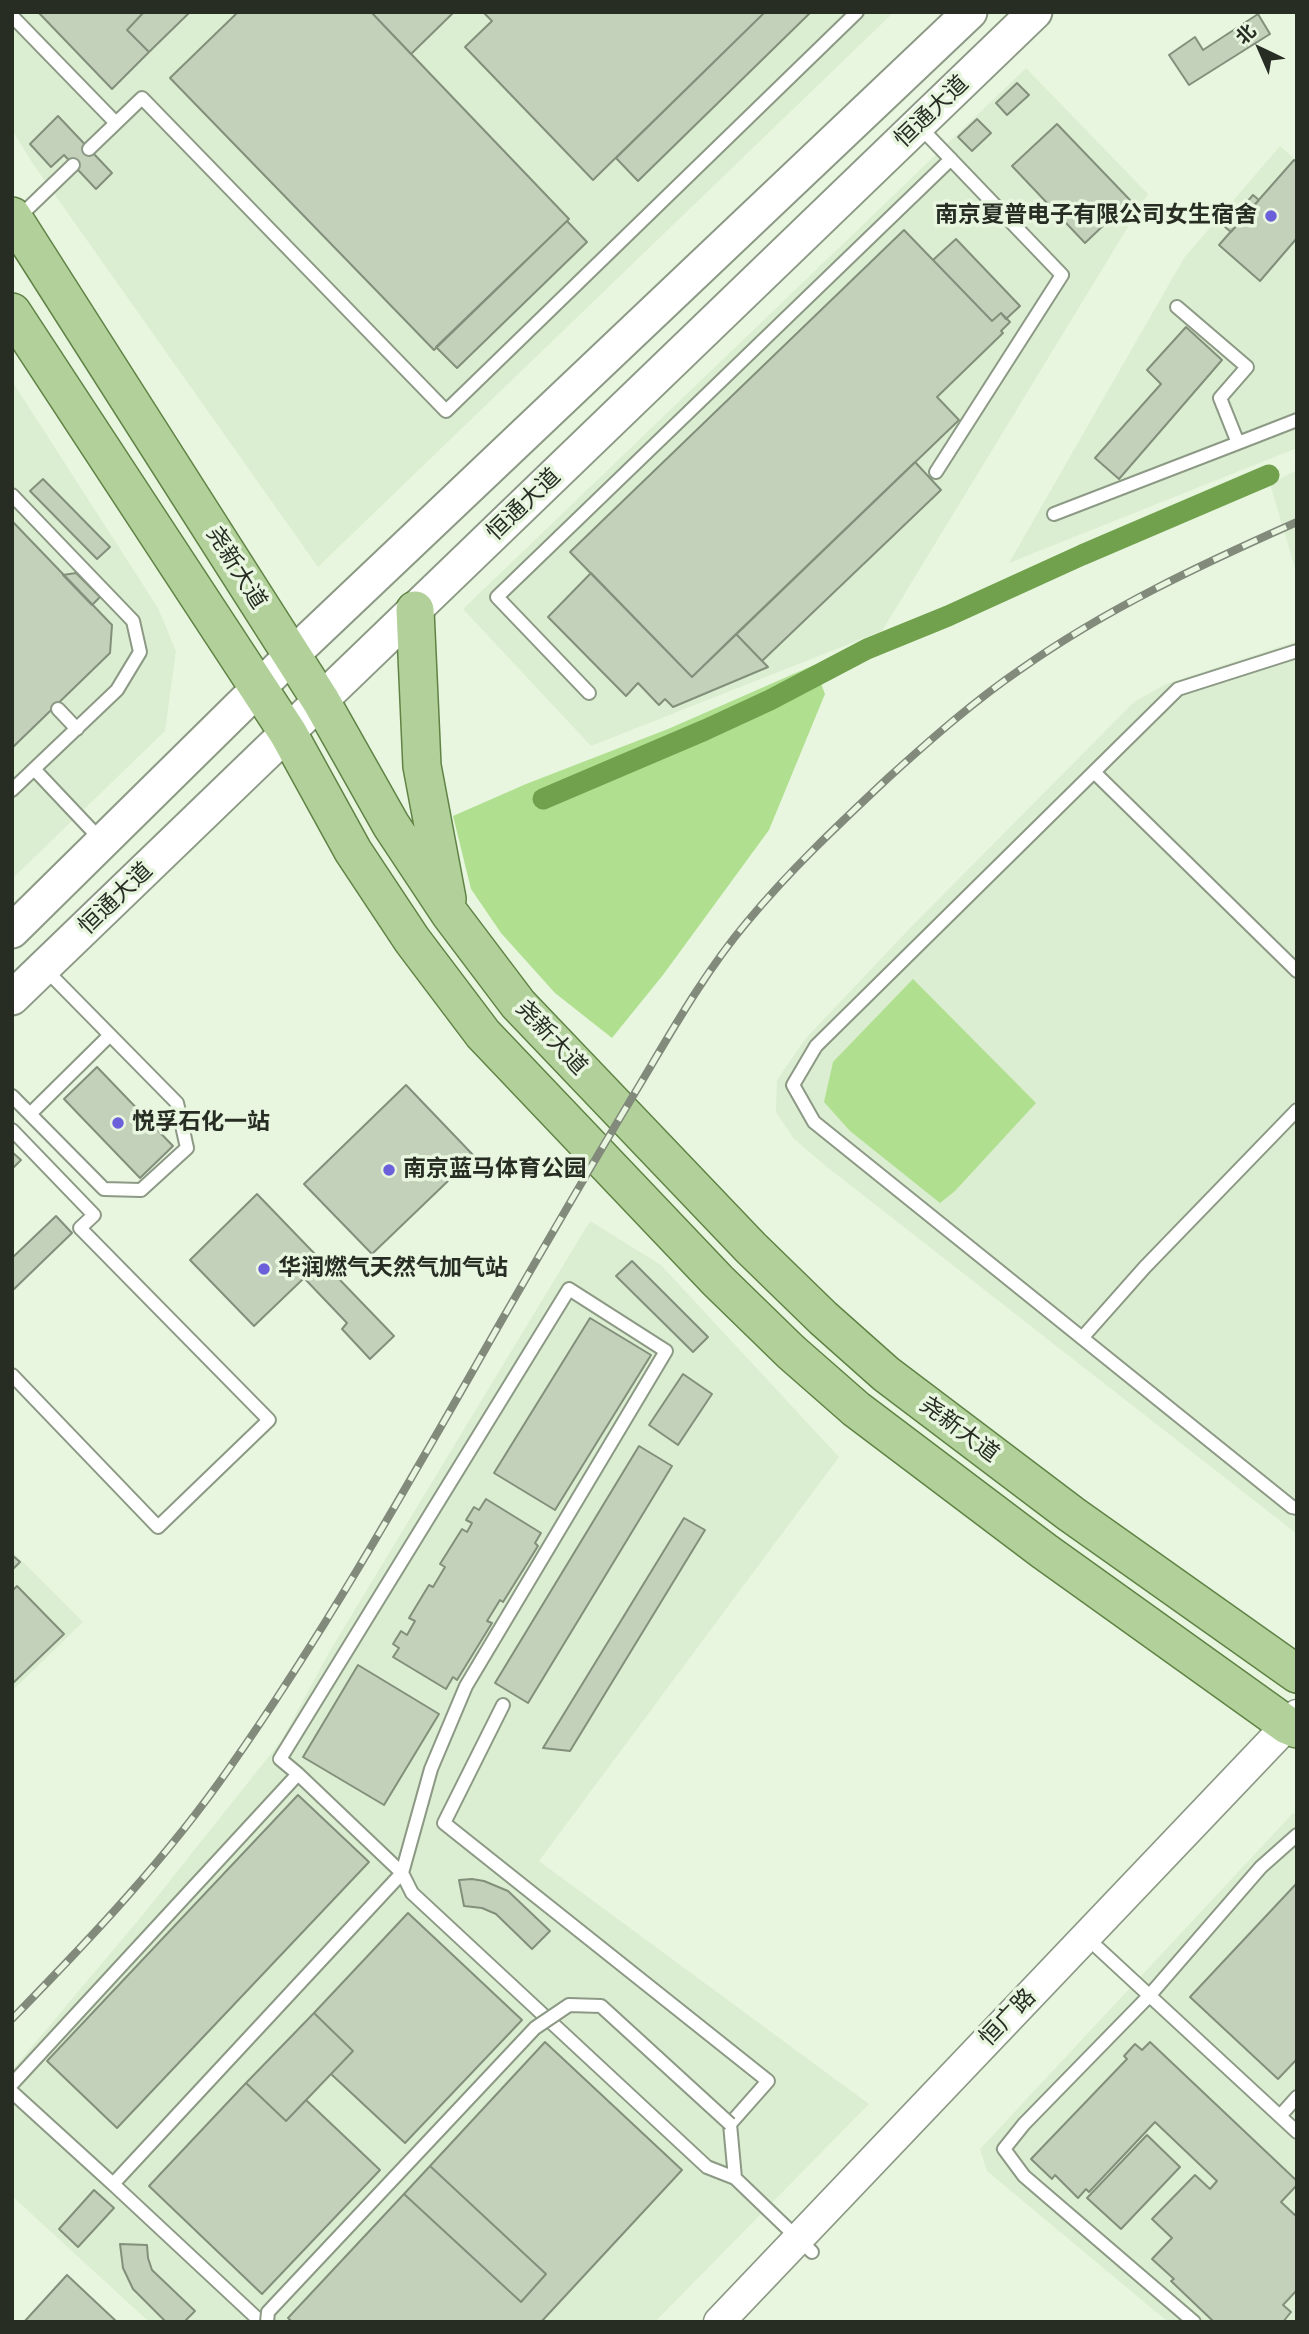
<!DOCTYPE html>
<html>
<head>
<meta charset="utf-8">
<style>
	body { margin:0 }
	#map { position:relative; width:1309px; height:2334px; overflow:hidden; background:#e8f6e0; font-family:Manrope,"Noto Sans SC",sans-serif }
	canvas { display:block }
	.frame { position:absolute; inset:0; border:14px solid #282d24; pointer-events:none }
	.north { position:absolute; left:1225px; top:14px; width:70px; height:70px; -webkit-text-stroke:5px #e8f6e0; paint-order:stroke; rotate:316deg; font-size:19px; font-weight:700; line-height:28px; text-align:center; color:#282d24 }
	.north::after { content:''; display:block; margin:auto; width:24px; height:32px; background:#282d24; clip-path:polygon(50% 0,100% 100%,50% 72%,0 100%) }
</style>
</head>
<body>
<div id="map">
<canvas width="1309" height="2334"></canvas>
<div class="frame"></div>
<div class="north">北</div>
</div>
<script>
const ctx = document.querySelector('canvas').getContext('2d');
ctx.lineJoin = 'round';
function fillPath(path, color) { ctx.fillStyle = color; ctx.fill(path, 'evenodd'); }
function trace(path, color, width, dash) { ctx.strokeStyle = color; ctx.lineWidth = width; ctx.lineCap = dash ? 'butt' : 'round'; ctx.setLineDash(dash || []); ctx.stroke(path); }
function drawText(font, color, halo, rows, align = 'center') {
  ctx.font = font + ' Manrope,"Noto Sans SC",sans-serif'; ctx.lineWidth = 7; ctx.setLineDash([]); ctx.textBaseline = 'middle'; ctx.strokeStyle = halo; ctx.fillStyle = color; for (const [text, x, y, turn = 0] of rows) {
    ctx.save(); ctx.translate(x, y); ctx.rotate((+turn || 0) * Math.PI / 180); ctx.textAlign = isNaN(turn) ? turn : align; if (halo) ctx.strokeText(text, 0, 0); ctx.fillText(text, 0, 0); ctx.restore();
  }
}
const built = new Path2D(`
	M12,12H894L318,567L33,164L12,130Z
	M1026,68L1148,194L882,631L591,746L463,609Z
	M1280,146L1297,161V448L1009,563L1184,258Z
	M12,381L158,608L176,651L165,731L12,879Z
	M1297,470V575L1270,484Z
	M1297,641V1534L827,1167L794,1139L776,1112L777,1080L806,1038L911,927L1134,702L1166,684Z
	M590,1221L661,1265L839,1457L539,1861L869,2104L655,2322H149L12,2196V2070L141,1917L281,1741L331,1649Z
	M12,1551L83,1622L12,1691Z
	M1297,1813V2322H1168L987,2171L980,2149L1292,1814Z`);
const green = new Path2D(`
	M814,665L825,694L769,830L663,975L612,1038L555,993L501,933L471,889L453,816L526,784L668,729Z
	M913,979L1036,1103L955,1191L940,1203L850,1131L824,1102L833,1062Z`);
const canal = new Path2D(`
	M543,799L705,730L770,700L867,649L948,616L1082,555L1269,475`);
const building = new Path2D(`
	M38,12H144L127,30L149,52L112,89Z
	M144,12H190L149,52L127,30Z
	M238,12H371L569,219L434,350L170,78Z
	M371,12H454L411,54Z
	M483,12H765L593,180L465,47L492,21Z
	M765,12H811L638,181L616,158Z
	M1258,14L1270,34L1189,85L1169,55L1195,37L1203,50Z
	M1017,83L1029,95L1007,115L996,103Z
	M58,116L112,173L96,189L64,155L51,167L30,144Z
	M977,119L991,133L972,151L958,137Z
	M1057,124L1130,200L1085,243L1012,166Z
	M1294,160L1297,162V238L1260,281L1219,245Z
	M1253,195L1259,200L1231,232L1225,227Z
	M567,221L587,242L457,368L436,347Z
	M904,230L992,321L1001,313L1010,322L1001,331L1003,333L937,397L959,420L692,677L570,552Z
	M956,239L1020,306L1006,319L1001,313L992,321L933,260Z
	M1186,327L1222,360L1119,479L1095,458L1161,384L1147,370Z
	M915,462L941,490L762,661L736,634Z
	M43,479L110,547L97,559L30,491Z
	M12,521L112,625L110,653L12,748Z
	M76,573L100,597L92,605L63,575Z
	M591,573L692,677L736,634L768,667L673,707L665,699L659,705L638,683L626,696L548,617Z
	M97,1067L173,1146L140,1178L64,1099Z
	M406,1085L474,1156L372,1254L304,1184Z
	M12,1152L21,1160L12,1169Z
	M257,1194L394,1336L370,1359L342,1329L347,1323L304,1278L254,1326L190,1260Z
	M56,1216L72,1233L12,1291V1258Z
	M632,1261L708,1337L693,1352L616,1276Z
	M590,1318L651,1355L555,1510L494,1473Z
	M683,1374L712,1394L678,1445L649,1425Z
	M639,1446L672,1466L528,1703L495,1683Z
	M486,1499L541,1533L535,1543L538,1546L503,1602L500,1600L487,1621L492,1623L457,1680L453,1677L446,1689L393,1657L399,1648L393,1644L401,1631L407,1635L415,1621L409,1618L429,1585L433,1587L445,1567L440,1564L462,1529L467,1532L472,1523L466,1520L474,1507L479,1510Z
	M684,1518L705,1530L570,1751L543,1748Z
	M12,1555L20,1562L13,1569L12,1568Z
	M17,1586L64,1634L12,1684V1591Z
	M358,1665L439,1714L384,1805L303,1757Z
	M298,1795L369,1862L117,2128L47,2061Z
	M472,1879L484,1881L508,1891L550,1931L532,1949L496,1914L482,1908L464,1906L459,1880Z
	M1297,1883V2059L1278,2079L1190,1997Z
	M408,1913L522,2020L405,2143L331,2074L353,2051L314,2013Z
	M314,2013L353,2051L286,2121L246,2083Z
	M545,2042L682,2170L541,2322H292L288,2318L404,2194L521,2302L546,2274L430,2166Z
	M1150,2042L1297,2181V2185L1281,2202L1297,2217V2290L1283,2305L1291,2312L1283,2322H1214L1171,2281L1174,2279L1152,2259L1172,2238L1152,2219L1195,2175L1210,2189L1217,2181L1155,2122L1089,2192L1086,2189L1078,2198L1055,2175L1052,2179L1031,2159L1127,2059L1124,2056L1135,2044L1142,2050Z
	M246,2083L286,2121L306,2100L380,2170L262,2294L149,2186Z
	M1147,2135L1180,2167L1121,2229L1087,2198Z
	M430,2166L546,2274L521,2302L404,2194Z
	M94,2190L114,2208L78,2247L59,2229Z
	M120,2244L147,2245L148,2258L152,2270L195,2311L184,2322H166L133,2289L123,2268Z
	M67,2275L117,2322H24Z`);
const service = new Path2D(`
	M12,16L116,123
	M919,126L1062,275L936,472
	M89,149L142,98L446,411L857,12
	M18,218L73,165
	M1177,307L1247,367L1220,398L1238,443L1297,420
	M12,495L133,621L140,652L117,690L34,769
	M1054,514L1238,443
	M1297,651L1178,689L816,1046L793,1085L814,1122L1292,1507L1297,1508
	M589,693L497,597L951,159
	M58,709L77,729
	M1094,772L1297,971
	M12,790L34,769L102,841
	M12,1096L104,1189L141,1190L187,1148L177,1103L44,968
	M30,1114L110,1035
	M12,1130L94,1215L80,1228L269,1420L158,1527L12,1375
	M1082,1338L1145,1267L1297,1110
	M503,1705L444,1823L768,2081L730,2124L735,2178
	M298,1774L280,1759L569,1289L666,1351L466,1686L431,1769L402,1873L412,1893L707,2167L735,2178L812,2252
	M1098,1948L1297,2132
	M12,2084L298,1774L402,1873L113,2184L261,2322
	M12,2092L113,2184
	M1280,2116L1297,2097
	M1194,2322L1024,2176L1004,2149L1024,2124L1149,1996L1261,1867L1297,1835`);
const tertiary = new Path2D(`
	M719,2322L1297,1715`);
const secondary = new Path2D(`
	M12,931L292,655L970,12
	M12,998L1035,12`);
const primary = new Path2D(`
	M12,216L321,701L391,825L450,914L518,1004L751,1248L823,1318L886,1374L1071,1514L1297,1674
	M12,312L288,733L353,851L412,940L483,1034L718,1281L791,1352L856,1409L1044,1551L1287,1725L1297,1729
	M415,610L422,766L447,899`);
const rail = new Path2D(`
	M12,2019C89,1940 167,1858 230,1767C331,1623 416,1470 503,1318C547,1242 591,1166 636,1091C670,1034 704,973 747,922C790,870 839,824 888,778C930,740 974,701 1021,669C1106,609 1202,564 1297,522`);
const serviceBridge = new Path2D(`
	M267,2322L268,2312L535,2028L569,2005L601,2006L730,2124`);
const markers = [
	[1271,216,7,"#6c60da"],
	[118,1123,7,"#6c60da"],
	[389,1170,7,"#6c60da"],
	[264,1269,7,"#6c60da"]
];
const streetNames = [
	["恒通大道",932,112,-44],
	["恒通大道",524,505,-44],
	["尧新大道",236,568,58],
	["恒通大道",116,899,-44],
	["尧新大道",551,1038,47],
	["尧新大道",959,1430,37],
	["恒广路",1008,2018,-46]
];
const poiNames = [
	["南京夏普电子有限公司女生宿舍",1257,216,"right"],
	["悦孚石化一站",132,1123],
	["南京蓝马体育公园",403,1170],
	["华润燃气天然气加气站",278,1269]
];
fillPath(built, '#dceed1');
fillPath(green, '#b0e08f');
trace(canal, '#71a14c', 21);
fillPath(building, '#c3d1bb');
trace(building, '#828f7b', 2);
trace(service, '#8c9985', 16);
trace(tertiary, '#8c9985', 33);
trace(secondary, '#8c9985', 37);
trace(primary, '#608345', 40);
trace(service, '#fff', 12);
trace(tertiary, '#fff', 30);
trace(secondary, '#fff', 33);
trace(primary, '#b2d19a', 37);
trace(rail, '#818a7b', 8);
trace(rail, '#e8f6e0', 5, [16]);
trace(serviceBridge, '#8c9985', 16, []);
trace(serviceBridge, '#fff', 12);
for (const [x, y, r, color] of markers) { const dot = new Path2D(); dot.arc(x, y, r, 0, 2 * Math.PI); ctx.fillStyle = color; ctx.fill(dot); trace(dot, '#e8f6e0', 2.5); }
drawText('23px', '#282d24', '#e8f6e0', streetNames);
drawText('bold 23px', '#282d24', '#e8f6e0', poiNames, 'left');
</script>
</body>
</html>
